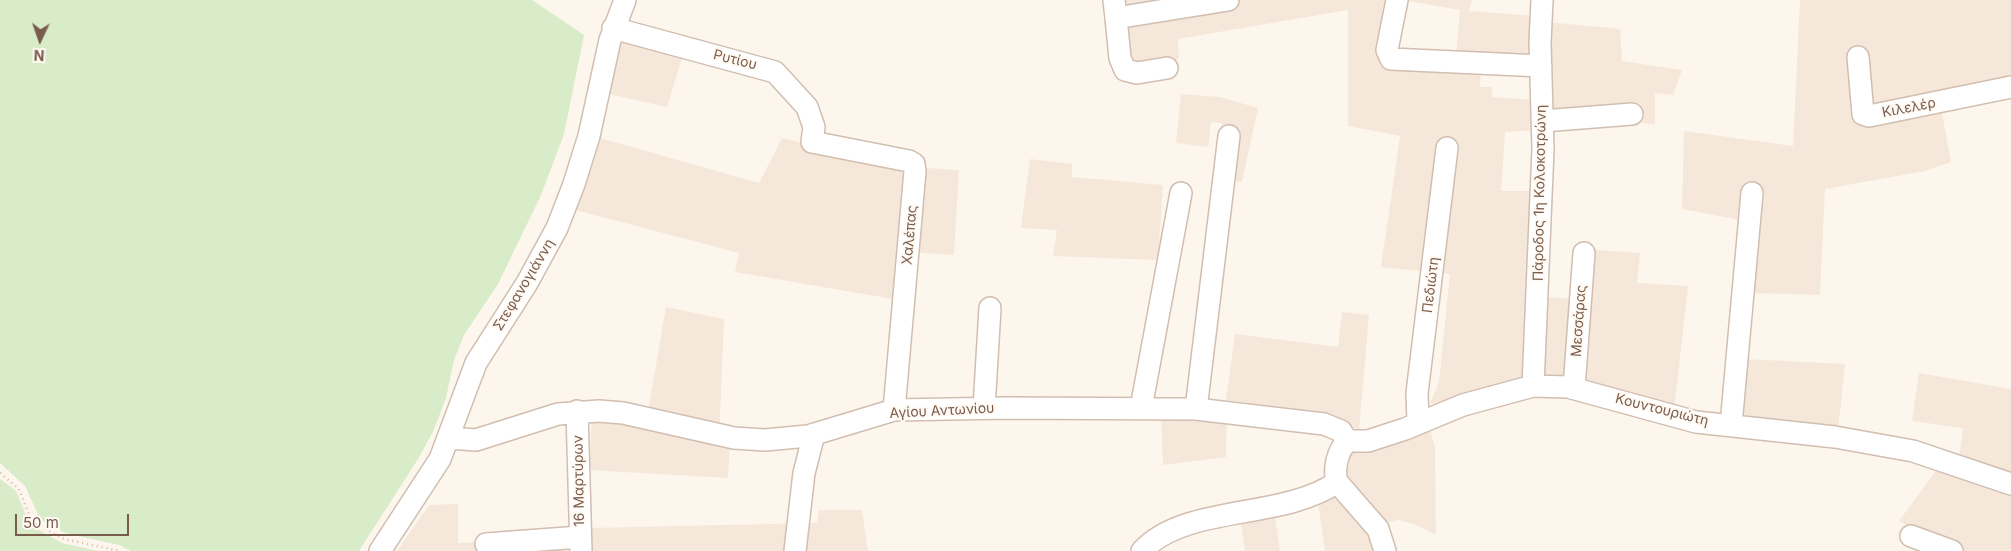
<!DOCTYPE html>
<html>
<head>
<meta charset="utf-8">
<style>
	body { margin:0 }
	#map { position:relative; width:2011px; height:551px; overflow:hidden; background:#fdf6ec; font-family:Inter,sans-serif }
	canvas { display:block }
	.north { position:absolute; left:15px; top:15px; width:50px; height:50px; -webkit-text-stroke:4px #fffaf3; paint-order:stroke; rotate:183deg; font-size:14px; font-weight:700; line-height:20px; text-align:center; color:#7a5c4d }
	.north::after { content:''; display:block; margin:auto; width:18px; height:22px; background:#7a5c4d; clip-path:polygon(50% 0,100% 100%,50% 72%,0 100%) }
	.scale { position:absolute; left:15px; top:514px; width:114px; height:22px; box-sizing:border-box; border:2px solid #7a5c4d; border-top:0; padding-left:6px; font-size:15px; line-height:18px; white-space:nowrap; color:#7a5c4d; -webkit-text-stroke:4px #fffaf3; paint-order:stroke }
</style>
</head>
<body>
<div id="map">
<canvas width="2011" height="551"></canvas>
<div class="north">N</div>
<div class="scale">50 m</div>
</div>
<script>
const ctx = document.querySelector('canvas').getContext('2d');
ctx.lineJoin = 'round';
function fillPath(path, color) { ctx.fillStyle = color; ctx.fill(path, 'evenodd'); }
function trace(path, color, width, dash) { ctx.strokeStyle = color; ctx.lineWidth = width; ctx.lineCap = dash ? 'butt' : 'round'; ctx.setLineDash(dash || []); ctx.stroke(path); }
function drawText(font, color, halo, rows, align = 'center') {
  ctx.font = font + ' Inter,sans-serif'; ctx.lineWidth = 4; ctx.setLineDash([]); ctx.textBaseline = 'middle'; ctx.strokeStyle = halo; ctx.fillStyle = color; for (const [text, x, y, turn = 0] of rows) {
    ctx.save(); ctx.translate(x, y); ctx.rotate((+turn || 0) * Math.PI / 180); ctx.textAlign = isNaN(turn) ? turn : align; if (halo) ctx.strokeText(text, 0, 0); ctx.fillText(text, 0, 0); ctx.restore();
  }
}
const residential = new Path2D(`
	M1123,0H1395L1380,66L1481,71L1480,87H1492V97L1536,100V130L1505,132L1501,191H1534L1527,381L1430,404L1439,382L1450,274L1381,267L1400,136L1348,126V10L1178,39L1179,59L1132,67Z
	M1403,0H1472L1469,11L1535,16L1532,60L1456,57L1460,10Z
	M1800,0H2011V81L1939,96L1951,162L1925,171L1825,189L1820,295L1752,293L1762,187L1750,186L1746,221L1682,209L1684,131L1793,146Z
	M623,22L688,38L667,107L604,93Z
	M1548,22L1620,29L1622,61L1682,70L1673,95L1655,93V125L1638,122L1551,126Z
	M1181,94L1220,97L1258,108L1242,182L1215,181L1222,123L1211,122L1208,147L1176,143Z
	M593,136L759,183L782,138L904,167L893,299L735,272L739,253L568,208Z
	M1030,159L1072,164V177L1163,185L1158,260L1053,256L1057,230L1021,228Z
	M911,167L959,170L954,255L905,252Z
	M1581,249L1640,253L1637,283L1688,286L1674,411L1539,380L1544,297L1577,299Z
	M666,307L724,319L719,440L730,441L728,478L589,470L592,414L646,423Z
	M1342,312L1369,315L1359,430L1323,412L1226,400L1235,334L1338,347Z
	M1746,359L1845,364L1838,431L1742,415Z
	M1919,373L2011,389V479L1959,457L1963,428L1912,421Z
	M1161,412L1227,414L1226,457L1163,465Z
	M1427,421L1435,447L1436,535L1414,524L1399,520L1381,523L1345,481L1344,449Z
	M1941,464L2003,489L2011,495V551H1963L1924,535L1899,521Z
	M1335,487L1366,522L1376,551H1325L1317,495Z
	M458,504V543L570,538V551H397L429,505Z
	M1274,508L1280,551H1245L1240,515Z
	M819,510H862L868,551H590L588,528L817,523Z`);
const green = new Path2D(`
	M0,0H532L584,35L564,134L541,195L498,284L464,335L454,360L446,398L433,432L418,459L359,551H131L119,545L65,533L40,519L25,486L0,463Z
	M0,479L16,491L30,525L62,543L98,551H0Z`);
const path = new Path2D(`
	M0,473L19,489L32,522L64,539L120,551`);
const minor = new Path2D(`
	M1114,0L1116,18L1228,0
	M1397,0L1387,50L1391,59L1541,66
	M1116,18L1120,58L1125,70L1137,73L1167,68
	M613,28L775,72L807,107L814,127L812,142L909,161L914,164L915,171L894,410
	M1858,57L1863,114L1869,116L2011,87
	M1543,121L1632,114
	M1533,386L1543,149L1540,43L1542,0
	M1574,388L1584,253
	M984,408L990,308
	M1141,408L1181,193
	M1196,409L1229,136
	M577,411L581,551
	M1418,422L1417,393L1447,148
	M1731,425L1752,193
	M449,438L476,440L558,414L599,411L623,413L734,438L765,440L808,436L894,410L1007,408L1196,409L1324,424L1341,431L1347,441
	M1347,441H1368L1405,429L1463,405L1533,386L1568,387L1696,422L1835,437L1913,451L2011,484
	M1347,441C1338,451 1333,468 1337,482L1378,529L1385,551
	M1911,536L1952,551
	M486,544L580,537
	M380,551L440,459L476,363L527,283L557,228L574,184L589,136L610,40L625,0
	M795,551L804,473L814,434
	M1142,551C1185,504 1284,520 1337,482`);
const streetNames = [
	["Ρυτίου",735,60,14],
	["Κιλελέρ",1909,108,-11],
	["Πάροδος 1η Κολοκοτρώνη",1540,193,-89],
	["Χαλέπας",910,235,-85],
	["Στεφανογιάννη",524,285,-59],
	["Πεδιώτη",1431,285,-83],
	["Μεσσάρας",1579,321,-86],
	["Κουντουριώτη",1662,410,14],
	["Αγίου Αντωνίου",942,411,-3],
	["16 Μαρτύρων",579,481,-91]
];
fillPath(residential, '#f5e8da');
fillPath(green, '#d8ecc9');
trace(minor, '#d1beb0', 24);
trace(path, '#d9b8a5', 2.5, [1, 4]);
trace(minor, '#fff', 21);
drawText('14px', '#7a5c4d', '#fffaf3', streetNames);
</script>
</body>
</html>
